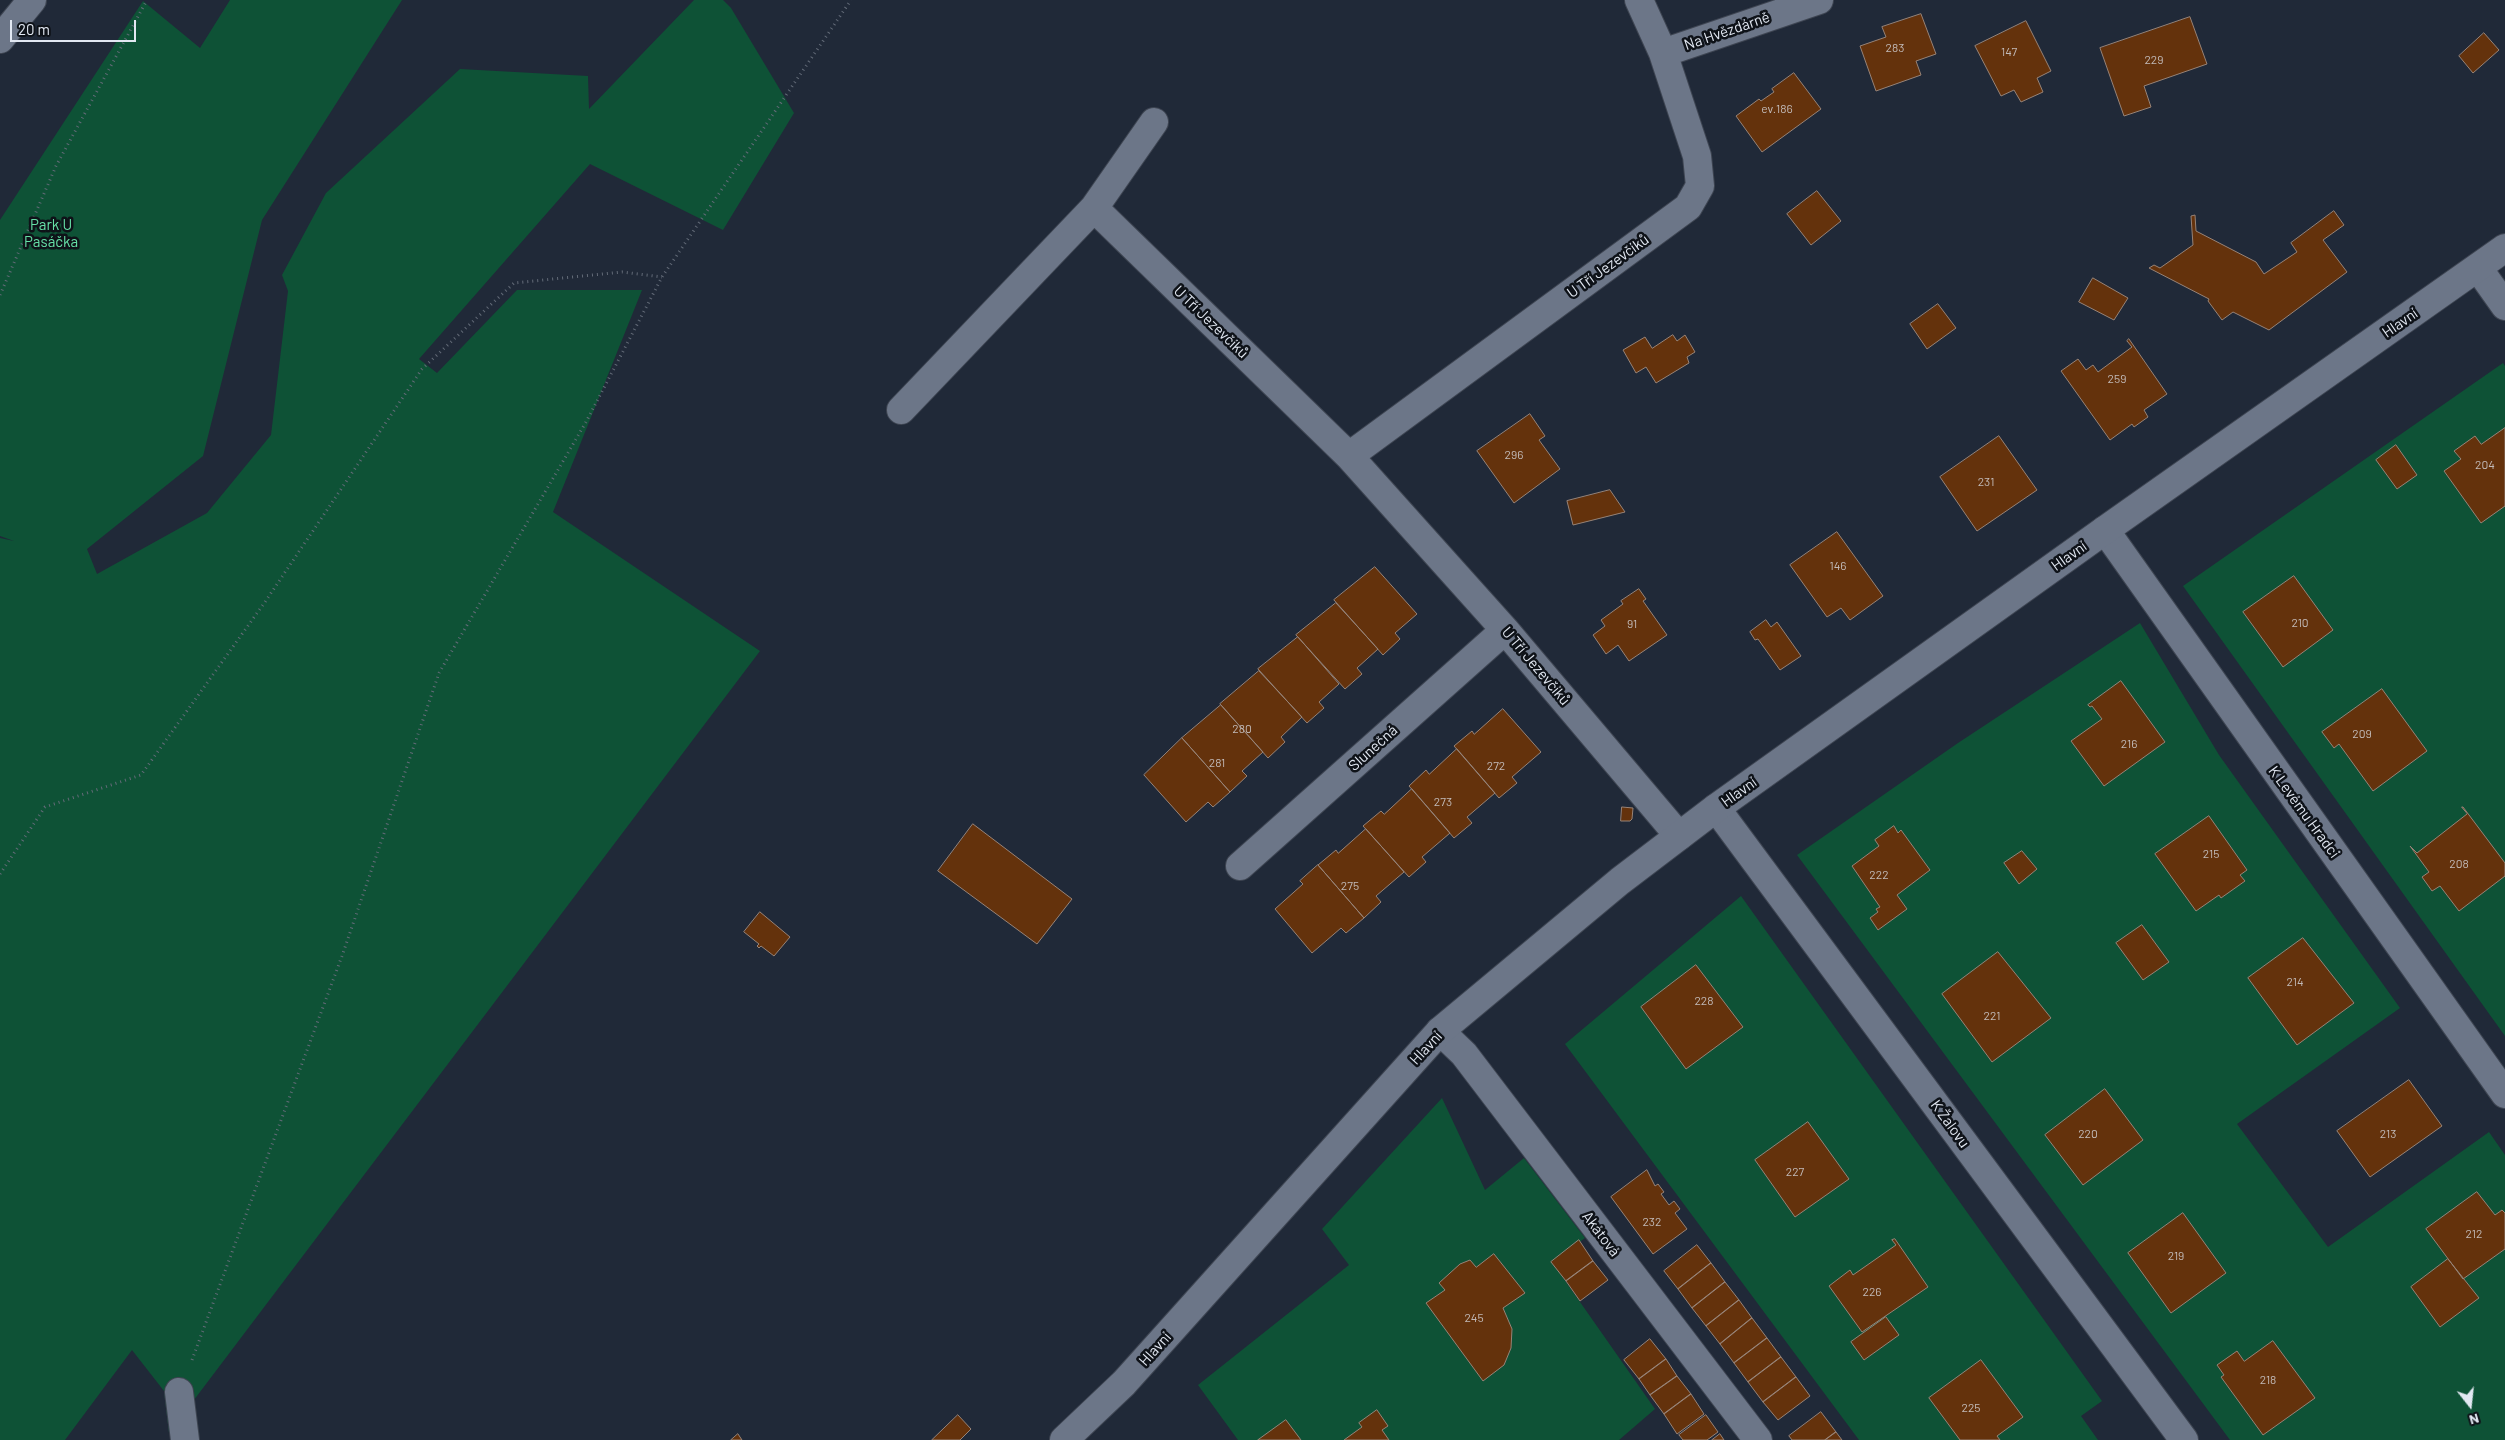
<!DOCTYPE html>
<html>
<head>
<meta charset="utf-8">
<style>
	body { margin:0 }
	#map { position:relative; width:2505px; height:1440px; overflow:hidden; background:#202938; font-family:Barlow,sans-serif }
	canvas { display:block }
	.north { position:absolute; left:2445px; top:1380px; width:50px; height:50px; -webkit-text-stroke:4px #0e1218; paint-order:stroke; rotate:164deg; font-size:14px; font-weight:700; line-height:20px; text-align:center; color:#e2e8f2 }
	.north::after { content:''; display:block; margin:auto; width:18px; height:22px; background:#e2e8f2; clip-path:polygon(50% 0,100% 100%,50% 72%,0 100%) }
	.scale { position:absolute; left:10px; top:20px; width:126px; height:22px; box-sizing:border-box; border:2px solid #e2e8f2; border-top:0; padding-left:6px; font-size:15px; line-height:18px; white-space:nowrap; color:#e2e8f2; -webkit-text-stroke:4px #0e1218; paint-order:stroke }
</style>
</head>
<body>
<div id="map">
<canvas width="2505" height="1440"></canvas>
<div class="north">N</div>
<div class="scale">20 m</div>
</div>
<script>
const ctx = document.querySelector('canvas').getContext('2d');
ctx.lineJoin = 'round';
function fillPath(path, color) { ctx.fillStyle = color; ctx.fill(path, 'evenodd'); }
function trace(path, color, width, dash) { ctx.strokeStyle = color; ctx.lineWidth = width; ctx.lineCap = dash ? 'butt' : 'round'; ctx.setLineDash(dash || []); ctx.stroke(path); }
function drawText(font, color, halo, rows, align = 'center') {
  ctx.font = font + ' Barlow,sans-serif'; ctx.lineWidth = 5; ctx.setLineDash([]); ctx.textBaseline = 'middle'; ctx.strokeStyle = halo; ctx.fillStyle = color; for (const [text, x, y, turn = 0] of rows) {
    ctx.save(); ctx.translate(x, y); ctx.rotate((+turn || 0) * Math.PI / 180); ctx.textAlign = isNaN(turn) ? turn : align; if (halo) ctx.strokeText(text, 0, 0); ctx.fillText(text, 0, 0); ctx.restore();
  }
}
const green = new Path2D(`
	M230,0H402L262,220L203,456L87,549L97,574L207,513L271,435L288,291L282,275L326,193L460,69L588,76L589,109L694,0H723L731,8L794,113L723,230L590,164L419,359L437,373L517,290H642L553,512L760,651L169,1433L164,1391L132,1350L65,1440H0V538L14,541L0,536V220L143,1L200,48Z
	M2503,363L2505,366V1036L2183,586Z
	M2140,623L2219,755L2400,1008L2237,1124L2328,1247L2489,1132L2505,1155V1440H2230L1797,855L1958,743Z
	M1741,896L2102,1401L2081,1416L2098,1440H1859L1565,1044Z
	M1442,1098L1485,1190L1524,1158L1585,1238L1552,1262L1655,1409L1619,1440H1238L1198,1385L1349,1265L1322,1229Z`);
const building = new Path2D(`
	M1921,14L1936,54L1916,61L1921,75L1876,91L1860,46L1886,37L1882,27Z
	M2190,17L2207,64L2144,86L2151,107L2124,116L2100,48Z
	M2026,21L2051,71L2037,78L2043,92L2021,102L2014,90L2001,96L1975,46Z
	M2484,33L2499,50L2473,73L2459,56Z
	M1794,73L1821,109L1762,152L1736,116L1759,99L1761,101L1774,92L1772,89Z
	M1817,191L1841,221L1811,245L1787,214Z
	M2334,211L2344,225L2323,240L2347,272L2269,330L2233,312L2222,320L2208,301L2209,299L2149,268L2154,265L2160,268L2193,245L2191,216L2195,215L2196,231L2256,262L2264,274L2297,252L2291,243Z
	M2093,278L2128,298L2114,320L2079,302Z
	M1938,304L1956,328L1927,349L1910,324Z
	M1673,335L1677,341L1685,335L1695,352L1687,357L1689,363L1656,383L1646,367L1636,373L1623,350L1645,337L1652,348Z
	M2129,339L2167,394L2144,410L2148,417L2134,427L2132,424L2110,440L2061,371L2078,359L2086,370L2093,365L2098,372L2132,347L2127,341Z
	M1530,414L1545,436L1539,440L1560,469L1514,503L1477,451Z
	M2505,428V506L2481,523L2444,471L2461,459L2454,451L2475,436L2481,444Z
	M1999,436L2037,490L1977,531L1940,477Z
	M2396,445L2417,475L2397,489L2376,460Z
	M1610,490L1625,512L1573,525L1567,501Z
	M1837,532L1883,596L1850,620L1841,608L1827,617L1790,565Z
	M1375,567L1417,614L1395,633L1400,639L1383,655L1334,600Z
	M2294,576L2333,630L2283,667L2243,612Z
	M1639,589L1646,599L1643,601L1667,635L1629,661L1618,645L1606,654L1593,635L1605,626L1601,620L1623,604L1621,601Z
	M1336,603L1378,649L1357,668L1362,674L1345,689L1296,635Z
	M1766,620L1771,627L1777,622L1801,656L1780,670L1758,639L1755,640L1750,632Z
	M1298,637L1339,684L1319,702L1324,708L1307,723L1258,669Z
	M1259,671L1302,717L1281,737L1285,742L1268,758L1220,704Z
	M2121,681L2165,742L2104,786L2071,741L2102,719L2092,706L2090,707L2088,705Z
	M2382,689L2427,751L2373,791L2339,744L2334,748L2322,732Z
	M1221,705L1263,752L1242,771L1247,776L1230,792L1182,738Z
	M1503,709L1541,752L1512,777L1517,783L1499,798L1454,746L1472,731L1474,734Z
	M1182,738L1230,792L1213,807L1208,802L1186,822L1144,775Z
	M1457,749L1495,793L1467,817L1472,823L1454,838L1409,786L1426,770L1429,774Z
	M1412,789L1450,833L1422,857L1426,862L1409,877L1363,826L1381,811L1384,814Z
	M1622,807L1633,808L1632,819L1630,821H1621Z
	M2462,807H2463L2505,863V876L2459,911L2440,886L2432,891L2422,877L2429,872L2410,846L2417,853L2467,814Z
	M2209,816L2247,870L2240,875L2245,881L2221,898L2219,895L2196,911L2155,854Z
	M973,824L1072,899L1037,944L938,871Z
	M1894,826L1898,833L1901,830L1930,870L1897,895L1907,909L1878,930L1870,918L1878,912L1876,909L1880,907L1852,866L1879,846L1875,840Z
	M1366,829L1404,872L1376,896L1381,902L1364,918L1318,865L1336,850L1338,853Z
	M2022,851L2037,869L2019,884L2004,863Z
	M1318,865L1364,918L1346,933L1341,928L1312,953L1275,909L1303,884L1300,881Z
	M760,912L790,937L774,956L761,946L759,948L757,946L759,944L744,932Z
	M2142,925L2169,962L2143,980L2116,943Z
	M2303,938L2354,1003L2297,1045L2248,978Z
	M1998,952L2051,1018L1992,1062L1942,994Z
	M1696,965L1743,1027L1686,1069L1641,1007Z
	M2409,1080L2442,1126L2370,1177L2337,1131Z
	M2105,1089L2143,1140L2083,1185L2045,1135Z
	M1808,1122L1849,1179L1795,1217L1755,1160Z
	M1647,1170L1655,1186L1658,1184L1664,1192L1661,1194L1669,1205L1674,1201L1680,1209L1675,1213L1687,1229L1653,1254L1611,1197Z
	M2477,1192L2495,1215L2502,1210L2505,1213V1249L2463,1279L2426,1229Z
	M2183,1213L2226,1273L2171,1313L2128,1253Z
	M1895,1239L1928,1287L1862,1332L1829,1286L1850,1270L1853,1275L1896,1245L1892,1240Z
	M1579,1240L1593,1261L1566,1281L1551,1262Z
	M1697,1245L1711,1263L1678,1289L1664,1271Z
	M1494,1254L1525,1293L1503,1308L1512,1329L1511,1348L1504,1365L1483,1381L1426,1303L1445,1290L1439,1283L1460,1264L1470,1260L1476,1267Z
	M2448,1259L2479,1298L2440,1327L2411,1287Z
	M1593,1261L1608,1280L1580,1301L1566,1281Z
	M1711,1263L1725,1282L1692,1308L1678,1289Z
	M1725,1282L1739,1300L1706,1326L1692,1308Z
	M1739,1300L1752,1318L1720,1344L1706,1326Z
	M1886,1317L1899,1335L1864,1360L1851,1342Z
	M1752,1318L1767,1338L1734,1363L1720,1344Z
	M1767,1338L1781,1357L1748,1382L1734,1363Z
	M1650,1339L1666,1359L1639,1379L1624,1360Z
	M2273,1341L2315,1398L2263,1435L2221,1377L2224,1375L2217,1365L2237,1351L2244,1361Z
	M1781,1357L1796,1377L1763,1402L1748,1382Z
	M1666,1359L1677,1376L1650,1395L1639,1379Z
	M1981,1360L2023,1417L1997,1436L2000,1440H1960L1929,1398Z
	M1677,1376L1691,1394L1664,1414L1650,1395Z
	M1796,1377L1810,1396L1778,1420L1763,1402Z
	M1691,1394L1704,1414L1677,1434L1664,1414Z
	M1377,1410L1388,1426L1382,1430L1389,1440H1344L1362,1427L1359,1423Z
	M1821,1412L1836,1432L1825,1440H1792L1789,1436Z
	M958,1415L971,1429L960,1440H932Z
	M1706,1415L1718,1432L1707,1440H1683L1679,1435Z
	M1286,1420L1301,1440H1258Z
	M1836,1432L1842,1440H1825Z
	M738,1434L742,1440H731Z
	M1720,1434L1724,1440H1712Z`);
const path = new Path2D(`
	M0,295L56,166L147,0
	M0,874L45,807L141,775L265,602L422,369L514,283L622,272L662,277
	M192,1360L342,956L439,673L586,422L662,277L851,0`);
const minor = new Path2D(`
	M0,39L32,0
	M1663,53L1819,0
	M1094,208L1349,456L1505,630L1679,836
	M2478,268L2505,306
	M901,410L1094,208L1154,122
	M1349,456L1688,207L1700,186L1697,156L1663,53L1639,0
	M2105,530L2505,1094
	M1716,808L2184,1440
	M1240,866L1505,630
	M1440,1031L1464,1054L1758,1440
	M179,1392L185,1440`);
const tertiary = new Path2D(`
	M1064,1440L1124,1383L1440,1031L1620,881L1716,808L2105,530L2505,248`);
const numberNames = [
	["283",1895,48],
	["147",2009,52],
	["229",2154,60],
	["ev.186",1777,109],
	["259",2117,379],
	["296",1514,455],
	["204",2485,465],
	["231",1986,482],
	["146",1838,566],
	["210",2300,623],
	["91",1632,624],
	["280",1242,729],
	["209",2362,734],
	["216",2129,744],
	["281",1217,763],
	["272",1496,766],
	["273",1443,802],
	["215",2211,854],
	["208",2459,864],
	["222",1879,875],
	["275",1350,886],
	["214",2295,982],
	["228",1704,1001],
	["221",1992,1016],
	["220",2088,1134],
	["213",2388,1134],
	["227",1795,1172],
	["232",1652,1222],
	["212",2474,1234],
	["219",2176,1256],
	["226",1872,1292],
	["245",1474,1318],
	["218",2268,1380],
	["225",1971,1408]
];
const streetNames = [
	["Na Hvězdárně",1727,31,-19],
	["U Tří Jezevčíků",1608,266,-36],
	["U Tří Jezevčíků",1211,322,44],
	["Hlavní",2400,323,-35],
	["Hlavní",2069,556,-36],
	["U Tří Jezevčíků",1536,666,50],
	["Slunečná",1373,748,-42],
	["Hlavní",1739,792,-36],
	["K Levému Hradci",2304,812,54],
	["Hlavní",1426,1048,-47],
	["K Žalovu",1950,1124,54],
	["Akátová",1601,1234,53],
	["Hlavní",1155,1349,-48]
];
const parkNames = [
	["Park U",51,225],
	["Pasáčka",51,242]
];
fillPath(green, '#0e5236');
fillPath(building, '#64320c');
trace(building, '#978377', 1);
trace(minor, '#3e4552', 30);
trace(tertiary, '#3e4552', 30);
trace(path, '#636b78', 3, [1, 4]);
trace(minor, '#6c7688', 28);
trace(tertiary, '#6c7688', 28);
drawText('12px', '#c2bab8', null, numberNames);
drawText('15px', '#e2e8f2', '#0e1218', streetNames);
drawText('15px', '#66e1a7', '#0e1218', parkNames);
</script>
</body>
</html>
